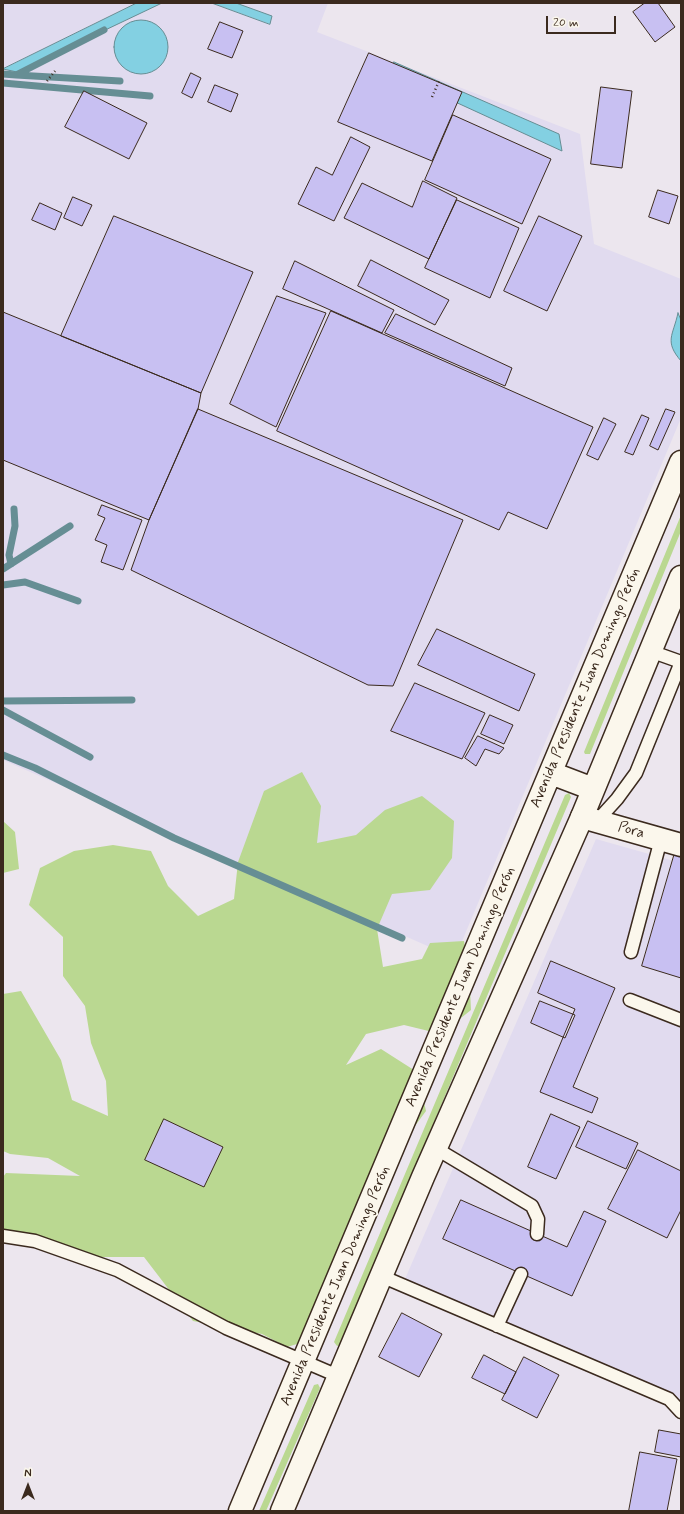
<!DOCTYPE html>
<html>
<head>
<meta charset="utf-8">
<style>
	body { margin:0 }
	#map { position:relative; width:684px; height:1514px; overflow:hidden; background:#ece6ee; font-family:Mynerve,sans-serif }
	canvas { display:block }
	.frame { position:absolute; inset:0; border:4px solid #3b2a1e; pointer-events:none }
	.north { position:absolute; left:8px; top:1466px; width:40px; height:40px; -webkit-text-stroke:3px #fbf7ec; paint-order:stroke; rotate:0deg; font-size:11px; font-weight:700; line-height:16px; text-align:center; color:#3b2a1e }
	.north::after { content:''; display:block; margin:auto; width:14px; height:18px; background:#3b2a1e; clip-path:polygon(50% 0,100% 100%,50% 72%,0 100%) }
	.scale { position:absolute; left:546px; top:16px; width:70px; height:18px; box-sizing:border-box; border:2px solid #3b2a1e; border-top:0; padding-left:5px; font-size:12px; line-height:14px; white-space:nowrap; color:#3b2a1e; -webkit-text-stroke:3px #fbf7ec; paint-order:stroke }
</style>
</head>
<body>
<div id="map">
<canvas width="684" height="1514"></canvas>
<div class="frame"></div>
<div class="north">N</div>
<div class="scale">20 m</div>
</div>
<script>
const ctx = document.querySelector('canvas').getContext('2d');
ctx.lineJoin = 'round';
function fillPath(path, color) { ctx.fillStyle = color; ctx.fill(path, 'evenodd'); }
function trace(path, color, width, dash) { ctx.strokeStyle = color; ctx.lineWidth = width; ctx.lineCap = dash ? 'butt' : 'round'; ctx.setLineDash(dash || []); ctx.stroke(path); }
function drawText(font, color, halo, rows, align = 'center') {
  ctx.font = font + ' Mynerve,sans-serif'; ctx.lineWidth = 4; ctx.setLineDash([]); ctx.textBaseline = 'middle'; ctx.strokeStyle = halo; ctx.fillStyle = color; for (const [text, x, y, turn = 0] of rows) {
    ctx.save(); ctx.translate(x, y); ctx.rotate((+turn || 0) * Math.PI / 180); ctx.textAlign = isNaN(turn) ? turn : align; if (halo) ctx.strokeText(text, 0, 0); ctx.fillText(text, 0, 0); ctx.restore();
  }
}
const built = new Path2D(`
	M3,3H328L317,32L580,134L594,244L681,279V418L455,958L3,760Z
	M596,839L681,863V1400L405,1279Z`);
const green = new Path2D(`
	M681,515V531L590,754H585L584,752Z
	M302,772L321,806L317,843L356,835L385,810L422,796L454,821L452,858L430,890L392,894L377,929L383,967L422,959L430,943L464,941L469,969L471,1010L441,1034L404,1025L366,1034L346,1065L381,1049L417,1072L426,1111L356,1206L341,1281L297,1344L287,1347L262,1334L193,1321L144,1257H68L8,1233L3,1228V1177L6,1173L80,1176L48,1158L10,1154L3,1151V994L21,991L61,1060L72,1100L108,1116L106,1081L91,1043L85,1006L63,976V937L29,905L40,868L74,851L113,845L151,851L168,886L198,916L234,899L238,862L264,791Z
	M569,793L571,797L340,1345L337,1346L334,1342L565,795Z
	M3,821L15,832L19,869L3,873Z
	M318,1384L320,1388L266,1511H259L314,1385Z`);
const water = new Path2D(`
	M137,3H162L17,72L3,69Z
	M212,3H236L272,16L270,24Z
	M114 47a27 27 0 1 1 54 0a27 27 0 1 1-54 0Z
	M394,62L559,134L562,151L390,72Z
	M678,313L681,320V361C664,341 673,336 678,313Z`);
const stream = new Path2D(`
	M3,74L16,75L104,30
	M16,75L120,81
	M3,83L150,96
	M11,564L9,555L15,526L14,509
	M3,569L70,526
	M3,585L25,582L78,601
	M3,701L132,700
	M3,710L90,757
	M3,755L35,768L174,838L402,938`);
const building = new Path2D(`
	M645,3H658L675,27L655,42L633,12Z
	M220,22L243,31L232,58L208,49Z
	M369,53L462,92L432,161L338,122Z
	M191,73L201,78L192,98L182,93Z
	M215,85L238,94L231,112L208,102Z
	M601,87L632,91L622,168L591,164Z
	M84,91L147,123L129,159L65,127Z
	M453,115L551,159L522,224L425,180Z
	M351,137L370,147L334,221L298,204L316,167L332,175Z
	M423,181L457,198L429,259L344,218L362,183L412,207Z
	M658,190L678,196L669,224L649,217Z
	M73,197L92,205L82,226L64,218Z
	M457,200L519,228L490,298L425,268Z
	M40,203L62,213L55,230L32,220Z
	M114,216L253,272L201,393L61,336Z
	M539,216L582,236L547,311L504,291Z
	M371,260L449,300L435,325L358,286Z
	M295,261L394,310L382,333L283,289Z
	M277,296L326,313L276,427L230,404Z
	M331,311L593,427L547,529L508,512L499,530L277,431Z
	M3,312L201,393L198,409L149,520L3,460Z
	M396,314L512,368L505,386L385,333Z
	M198,409L463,520L393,686L368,685L131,570L149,520Z
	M666,409L675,412L658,450L650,446Z
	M642,415L649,418L633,455L625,452Z
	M604,418L616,424L598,460L587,455Z
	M102,505L142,520L123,570L101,562L107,545L95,540L105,518L98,515Z
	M437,629L535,674L519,711L418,665Z
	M415,683L485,713L462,759L391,731Z
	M490,715L513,725L504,744L481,734Z
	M478,736L504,748L499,754L485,749L476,766L465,758Z
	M676,849L681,851V978L642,966Z
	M551,961L615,988L573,1087L598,1098L592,1113L540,1092L575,1009L538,993Z
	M540,1001L575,1015L565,1038L531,1023Z
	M551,1114L580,1127L556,1179L528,1167Z
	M164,1119L223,1147L204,1187L145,1160Z
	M588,1121L638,1143L626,1169L576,1147Z
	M638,1150L681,1171V1210L667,1238L608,1209Z
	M461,1200L567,1247L584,1211L606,1221L572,1296L443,1239Z
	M402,1313L442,1334L419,1377L379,1357Z
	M484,1355L516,1372L505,1394L472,1378Z
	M524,1357L559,1375L537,1418L502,1400Z
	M659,1430L681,1434V1457L655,1452Z
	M640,1452L677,1459L667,1511H629Z`);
const path = new Path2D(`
	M47,81L55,71
	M432,97L440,79`);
const service = new Path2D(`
	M650,651L681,662
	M597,821L617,799L636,773L681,662
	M631,952L661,839
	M630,1000L681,1020
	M435,1148L532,1206L538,1219L537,1234
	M3,1236L35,1241L117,1270L226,1328L338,1376
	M381,1276L669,1399L681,1412
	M497,1326L521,1274`);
const minor = new Path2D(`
	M582,817L681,845`);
const primary = new Path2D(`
	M551,773L593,789
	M240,1511L681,462
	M282,1511L423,1177L582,817L681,577`);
const streetNames = [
	["Avenida Presidente Juan Domingo Perón",586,688,-67],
	["Pora",631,831,16],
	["Avenida Presidente Juan Domingo Perón",461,987,-67],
	["Avenida Presidente Juan Domingo Perón",336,1286,-67]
];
fillPath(built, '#e1dbef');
fillPath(green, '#bad891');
fillPath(water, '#83d0e2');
trace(water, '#668e94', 1);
trace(stream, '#668e94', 7);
fillPath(building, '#c8c0f2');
trace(building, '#3b2a1e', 1);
trace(service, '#3b2a1e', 15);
trace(minor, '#3b2a1e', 25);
trace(primary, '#3b2a1e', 25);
trace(path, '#3b2a1e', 2.5, [1, 3]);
trace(service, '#fbf7ec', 12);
trace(minor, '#fbf7ec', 22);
trace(primary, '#fbf7ec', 22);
drawText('15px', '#3b2a1e', '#fbf7ec', streetNames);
</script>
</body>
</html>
